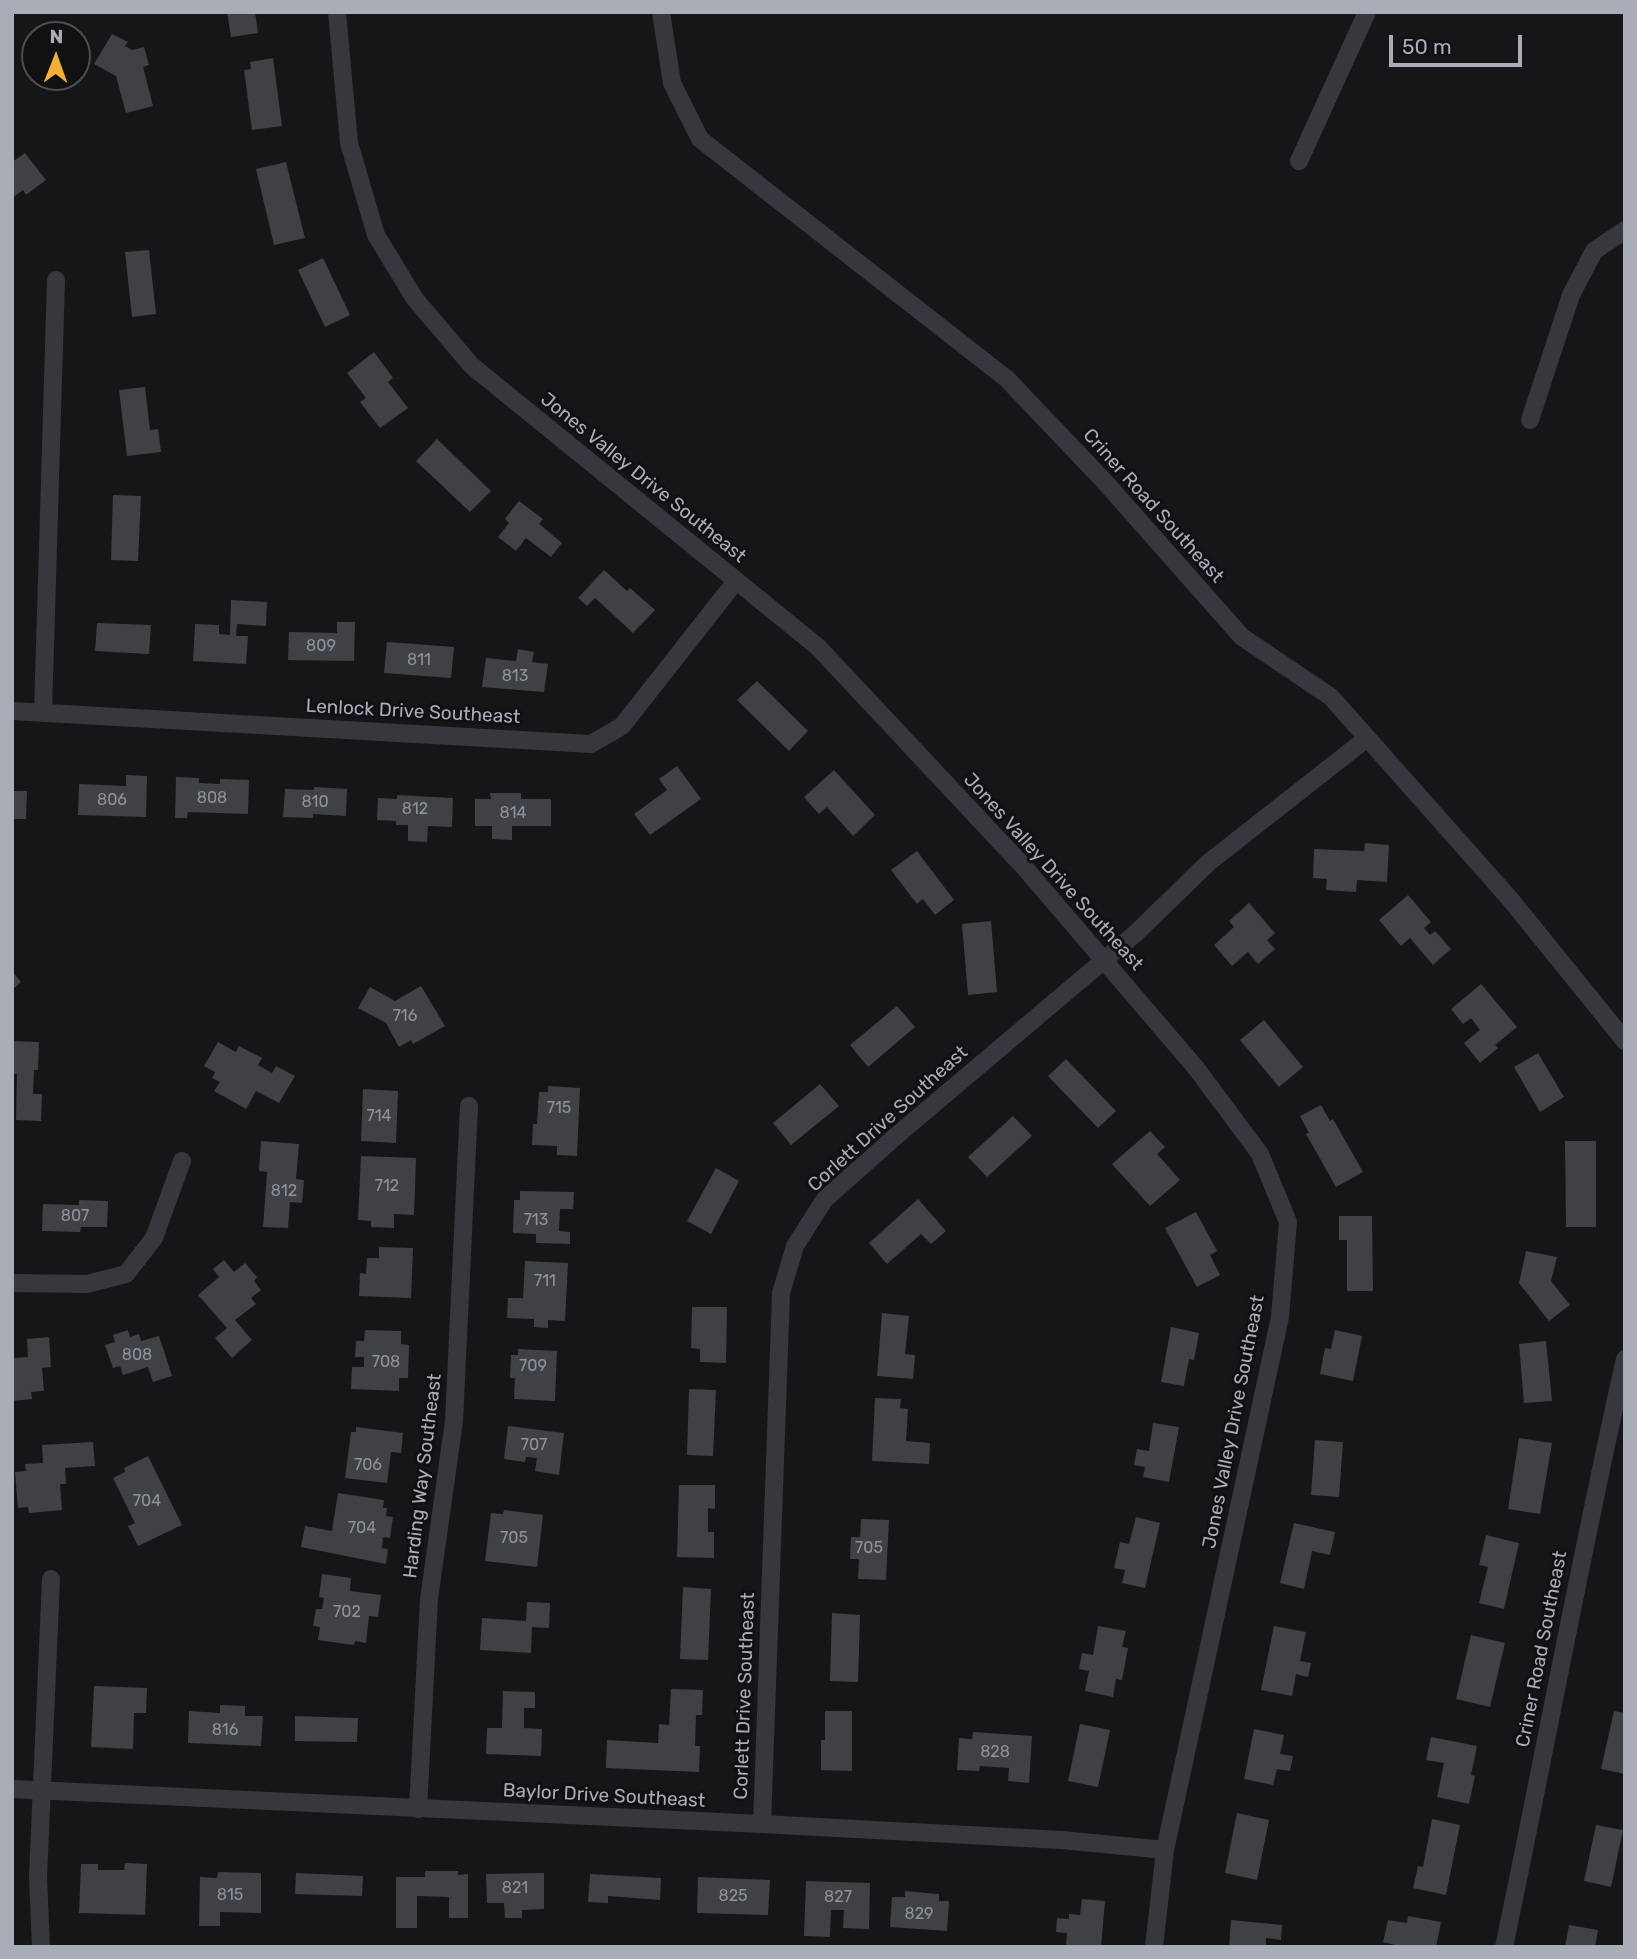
<!DOCTYPE html>
<html>
<head>
<meta charset="utf-8">
<style>
	body { margin:0 }
	#map { position:relative; width:1637px; height:1959px; overflow:hidden; background:#161618; font-family:Rubik,sans-serif }
	canvas { display:block }
	.frame { position:absolute; inset:0; border:14px solid #a8adb8; pointer-events:none }
	.north { position:absolute; left:21px; top:21px; width:70px; height:70px; box-sizing:border-box; background:#111113; border:2px solid #4d4f55; border-radius:50%; rotate:1deg; font-size:19px; font-weight:700; line-height:28px; text-align:center; color:#a8adb8 }
	.north::after { content:''; display:block; margin:auto; width:24px; height:32px; background:#f2b134; clip-path:polygon(50% 0,100% 100%,50% 72%,0 100%) }
	.scale { position:absolute; left:1389px; top:35px; width:133px; height:32px; box-sizing:border-box; border:4px solid #a8adb8; border-top:0; padding-left:9px; font-size:21px; line-height:24px; white-space:nowrap; color:#a8adb8; -webkit-text-stroke:5px #111113; paint-order:stroke }
</style>
</head>
<body>
<div id="map">
<canvas width="1637" height="1959"></canvas>
<div class="frame"></div>
<div class="north">N</div>
<div class="scale">50 m</div>
</div>
<script>
const ctx = document.querySelector('canvas').getContext('2d');
ctx.lineJoin = 'round';
function fillPath(path, color) { ctx.fillStyle = color; ctx.fill(path, 'evenodd'); }
function trace(path, color, width, dash) { ctx.strokeStyle = color; ctx.lineWidth = width; ctx.lineCap = dash ? 'butt' : 'round'; ctx.setLineDash(dash || []); ctx.stroke(path); }
function drawText(font, color, halo, rows, align = 'center') {
  ctx.font = font + ' Rubik,sans-serif'; ctx.lineWidth = 6; ctx.setLineDash([]); ctx.textBaseline = 'middle'; ctx.strokeStyle = halo; ctx.fillStyle = color; for (const [text, x, y, turn = 0] of rows) {
    ctx.save(); ctx.translate(x, y); ctx.rotate((+turn || 0) * Math.PI / 180); ctx.textAlign = isNaN(turn) ? turn : align; if (halo) ctx.strokeText(text, 0, 0); ctx.fillText(text, 0, 0); ctx.restore();
  }
}
const building = new Path2D(`
	M227,12H255L258,33L231,37Z
	M112,34L128,42L125,46L132,50L144,47L149,65L143,67L153,106L126,113L116,76L94,64Z
	M273,58L282,126L252,130L244,70L251,69L250,62Z
	M25,153L46,180L26,195L23,190L12,198V162Z
	M286,162L305,238L274,245L256,169Z
	M149,250L156,314L132,317L125,252Z
	M323,258L350,315L325,327L298,270Z
	M374,352L393,378L388,382L408,408L380,428L360,402L366,398L347,373Z
	M145,387L150,430L158,429L161,452L127,456L119,390Z
	M437,439L491,491L470,512L416,461Z
	M113,495L141,496L138,561L111,560Z
	M519,501L543,519L539,524L562,543L551,557L526,538L516,551L498,537L509,523L505,519Z
	M604,570L627,591L630,588L655,610L633,633L595,598L587,606L578,598Z
	M231,600L267,602L266,626L237,624L236,636H248L246,664L193,661L195,624L219,625V634L230,635Z
	M337,622H355L354,661L288,660L289,632L337,633Z
	M97,623L151,625L149,654L95,651Z
	M387,642L454,647L451,678L384,673Z
	M518,649L534,652L532,662L548,664L544,692L482,687L486,658L516,661Z
	M757,681L808,731L789,751L737,700Z
	M677,766L701,799L650,835L634,814L667,790L659,779Z
	M834,770L875,815L853,836L827,807L819,814L804,797Z
	M126,775L147,776L146,817L78,815L79,784L126,786Z
	M176,777L199,778V783L220,784V779L249,780L248,814L188,812L187,818H175Z
	M314,787L347,789L346,816L313,814V818L283,817L285,789L314,790Z
	M12,791H27L26,819H12Z
	M490,793H521V799H551V826H512V840L492,839V826H475V799H491Z
	M397,795L453,798L452,827L428,826L427,842L408,841V825H396V821L377,820L378,798L397,799Z
	M1365,843L1389,845L1387,882L1357,880L1356,892L1326,890L1327,879L1313,878L1314,849L1364,851Z
	M917,851L954,900L935,915L923,899L917,904L891,870Z
	M1408,895L1431,922L1424,928L1430,935L1435,931L1451,949L1433,965L1410,938L1401,946L1379,920Z
	M1249,903L1275,933L1267,940L1275,949L1258,964L1248,952L1232,966L1214,945L1234,927L1229,921Z
	M991,921L997,992L968,995L962,924Z
	M12,971L21,982L12,990Z
	M1481,984L1517,1027L1495,1045L1498,1048L1480,1063L1464,1043L1480,1030L1471,1018L1463,1024L1451,1009Z
	M421,986L445,1026L413,1044L411,1040L399,1047L386,1023L358,1008L370,987L395,1001Z
	M897,1006L915,1027L868,1067L850,1045Z
	M1264,1020L1303,1067L1279,1087L1240,1040Z
	M12,1041L39,1042L38,1070H34L33,1094H42L41,1121L16,1120L17,1074H12Z
	M218,1042L236,1052L239,1046L262,1058L258,1065L272,1073L276,1066L295,1076L279,1103L256,1091L246,1109L214,1091L220,1082L212,1078L215,1072L204,1066Z
	M1538,1053L1564,1097L1540,1112L1514,1067Z
	M1066,1059L1116,1111L1098,1128L1048,1076Z
	M820,1084L839,1106L791,1145L773,1123Z
	M548,1086L580,1088L577,1156L557,1155V1146L532,1145L533,1124H537L539,1092H548Z
	M363,1089L398,1091L396,1143L361,1141Z
	M1321,1105L1330,1121L1333,1119L1363,1172L1336,1187L1306,1134L1309,1133L1300,1116Z
	M1013,1116L1032,1136L987,1177L968,1157Z
	M1150,1131L1165,1147L1157,1154L1180,1180L1150,1206L1112,1164Z
	M261,1141L299,1144L296,1179L304,1180L302,1203L290,1202L288,1228L263,1227L267,1172L259,1171Z
	M1565,1141H1596V1227H1566Z
	M361,1156L416,1158L414,1215L394,1214V1228L371,1227V1221L358,1220Z
	M716,1168L739,1181L711,1234L687,1221Z
	M520,1191L574,1192L573,1209H560L559,1231L570,1232V1244L536,1243V1234L513,1233L514,1200H520Z
	M918,1199L946,1231L931,1244L921,1234L887,1264L869,1243Z
	M79,1200L108,1201L107,1227H81L80,1232L42,1231L43,1204L79,1205Z
	M1196,1212L1217,1251L1210,1255L1220,1275L1197,1287L1165,1228Z
	M1339,1216H1372L1373,1291H1347V1240H1339Z
	M379,1247L413,1248L411,1298L359,1296L360,1273L366,1274L367,1258H379Z
	M1526,1251L1557,1257L1551,1281L1570,1305L1549,1321L1519,1283Z
	M224,1260L234,1272L245,1263L257,1277L254,1281L261,1290L251,1298L256,1304L235,1320L252,1340L232,1358L215,1338L227,1328L198,1295L219,1277L213,1269Z
	M525,1261L568,1263L565,1321L548,1320V1328L534,1327V1319L507,1318L508,1298H523Z
	M692,1307H727L726,1363L700,1362V1349L691,1348Z
	M882,1313L909,1316L905,1354L915,1355L913,1379L877,1376Z
	M1171,1327L1199,1333L1194,1360L1189,1359L1184,1386L1161,1382Z
	M128,1330L130,1337L139,1334L141,1341L159,1336L172,1376L153,1382L148,1367L123,1375L120,1366L113,1368L105,1345L115,1342L113,1335Z
	M365,1330L401,1331V1344L409,1345L408,1378H399V1391L351,1389L352,1367H364V1357H355L356,1341H364Z
	M1335,1330L1362,1336L1353,1381L1320,1374L1325,1348L1331,1349Z
	M49,1337L51,1367L42,1368L44,1391L31,1392L32,1399L12,1401V1358L28,1357L27,1339Z
	M1546,1341L1552,1401L1524,1403L1519,1344Z
	M518,1349L557,1351L555,1401L514,1399L515,1378H510L511,1355H518Z
	M689,1389L716,1390L713,1456L687,1455Z
	M875,1398L901,1399L900,1408L908,1409L906,1441L930,1443L929,1464L872,1461Z
	M1153,1423L1179,1427L1169,1482L1143,1477L1145,1467L1134,1465L1137,1449L1149,1451Z
	M508,1426L564,1433L559,1475L535,1471L537,1458L526,1457L525,1462L504,1459Z
	M356,1427L403,1433L401,1453L391,1452L387,1483L345,1478L351,1432H356Z
	M1519,1438L1552,1443L1540,1514L1508,1509Z
	M1315,1440L1343,1442L1339,1497L1311,1495Z
	M93,1442L95,1466L65,1468L66,1484H60L62,1510L29,1513L28,1507L18,1508L15,1472L26,1471L25,1464L43,1463L42,1445Z
	M148,1456L182,1525L138,1546L128,1526L135,1523L113,1478L125,1472L124,1468Z
	M679,1485H715V1509L708,1508V1532H714V1558L677,1557Z
	M338,1493L384,1500L383,1508H387L386,1516L393,1517L390,1538L383,1537L382,1548L388,1549L386,1564L301,1547L305,1526L332,1531Z
	M504,1510L543,1515L537,1567L485,1561L491,1513L503,1514Z
	M1136,1517L1160,1523L1145,1588L1122,1583L1125,1570L1114,1568L1120,1542L1129,1544Z
	M861,1519L889,1520L886,1580L858,1579L859,1559H850L851,1537H860Z
	M1294,1523L1335,1532L1330,1555L1312,1551L1304,1589L1280,1583Z
	M1486,1535L1519,1543L1504,1609L1479,1603L1488,1567L1479,1565Z
	M322,1574L351,1578L350,1591L381,1595L378,1617L369,1616L366,1643L355,1641L354,1645L318,1640L320,1627L313,1626L316,1609H322L324,1598L319,1597Z
	M683,1587L711,1589L708,1660L680,1659Z
	M527,1602L550,1603L549,1628L532,1627L531,1653L480,1650L482,1618L526,1621Z
	M832,1613L860,1615L858,1682L830,1681Z
	M1098,1626L1126,1631L1122,1647L1128,1648L1122,1680L1116,1679L1113,1697L1085,1691L1089,1671L1079,1669L1082,1653L1093,1655Z
	M1274,1626L1306,1632L1300,1661L1311,1663L1308,1677L1296,1674L1292,1696L1261,1690Z
	M1471,1635L1505,1643L1490,1707L1456,1699Z
	M94,1686L147,1688L146,1713H134L133,1749L91,1747Z
	M671,1689L703,1690L702,1715H696L695,1746H700L699,1772L606,1768L607,1740L658,1743L659,1724L669,1725Z
	M503,1691L535,1692V1708H524V1728L542,1729L541,1756L486,1754L487,1728H502Z
	M220,1705L245,1706V1716H263L261,1746L188,1743L189,1711L220,1713Z
	M825,1711H852V1771L821,1770V1740H825Z
	M1614,1711L1625,1713V1774L1601,1769Z
	M295,1716L358,1718L357,1742L295,1741Z
	M1080,1724L1110,1730L1098,1787L1068,1781Z
	M1254,1729L1284,1735L1280,1754L1293,1756L1290,1771L1277,1769L1273,1785L1244,1779Z
	M973,1732L1032,1736L1029,1783L1008,1781L1009,1768L980,1766L979,1771L957,1770L959,1738L972,1739Z
	M1431,1737L1477,1746L1471,1775L1475,1776L1469,1804L1437,1797L1444,1763L1426,1760Z
	M1237,1813L1269,1820L1257,1880L1225,1873Z
	M1432,1819L1460,1825L1446,1895L1413,1888L1418,1866L1423,1867Z
	M1596,1825L1623,1830L1611,1887L1584,1881Z
	M125,1863L147,1864L145,1915L79,1913L81,1864H98V1870H124Z
	M425,1871H458V1875L468,1874V1918H449V1897L417,1896V1928H396V1877H425Z
	M218,1872L261,1873V1913L220,1912V1926H199L200,1877L217,1878Z
	M296,1873L363,1876L362,1896L295,1894Z
	M544,1873V1909L522,1910V1918H505L504,1903H487L486,1874Z
	M590,1874L661,1878L660,1900L608,1896V1903L588,1902Z
	M698,1877L770,1880L768,1915L697,1913Z
	M806,1881L870,1883L869,1929L843,1928L844,1910H831L830,1937L804,1936Z
	M905,1891L939,1894V1901H949L947,1931L890,1927L892,1897H905Z
	M1082,1899L1105,1901L1101,1947H1066L1067,1933L1056,1932L1057,1918L1069,1919V1914L1080,1915Z
	M1408,1916L1441,1922L1436,1947H1403L1383,1942L1388,1920L1407,1923Z
	M1231,1920L1282,1925L1281,1940L1266,1938V1947H1229Z
	M1569,1925L1598,1930L1595,1947H1565Z`);
const street = new Path2D(`
	M337,12L349,143L376,235L415,299L472,366L818,647L1024,867L1196,1068L1260,1154L1288,1222L1280,1317L1165,1850L1154,1947
	M661,12L672,83L700,139L1007,379L1104,481L1242,637L1331,697L1510,899L1625,1041
	M1299,161L1367,12
	M1530,420L1571,295L1594,251L1625,230
	M12,711L591,744L622,726L736,581
	M43,712L56,280
	M12,1283L87,1284L126,1274L154,1238L182,1161
	M12,1789L762,1824L1062,1840L1165,1850
	M418,1809L429,1599L454,1421L469,1106
	M762,1824L781,1293L795,1246L825,1199L896,1136L1135,934L1208,863L1366,739
	M41,1947L38,1877L51,1579
	M1504,1947C1545,1751 1581,1554 1625,1359`);
const numberNames = [
	["809",321,646],
	["811",419,660],
	["813",515,676],
	["808",212,798],
	["806",112,800],
	["810",315,802],
	["812",415,809],
	["814",513,813],
	["716",405,1016],
	["715",559,1108],
	["714",379,1116],
	["712",387,1186],
	["812",284,1191],
	["807",75,1216],
	["713",536,1220],
	["711",545,1281],
	["808",137,1355],
	["708",386,1362],
	["709",533,1366],
	["707",534,1445],
	["706",368,1465],
	["704",147,1501],
	["704",362,1528],
	["705",514,1538],
	["705",869,1548],
	["702",347,1612],
	["816",225,1730],
	["828",995,1752],
	["821",515,1888],
	["815",230,1895],
	["825",733,1896],
	["827",838,1897],
	["829",919,1914]
];
const streetNames = [
	["Jones Valley Drive Southeast",643,478,39],
	["Criner Road Southeast",1153,506,48],
	["Lenlock Drive Southeast",413,712,3],
	["Jones Valley Drive Southeast",1053,872,48],
	["Corlett Drive Southeast",888,1119,-42],
	["Jones Valley Drive Southeast",1234,1422,-79],
	["Harding Way Southeast",423,1476,-83],
	["Criner Road Southeast",1542,1649,-79],
	["Corlett Drive Southeast",745,1696,-88],
	["Baylor Drive Southeast",604,1796,3]
];
fillPath(building, '#404145');
trace(street, '#37383d', 18);
drawText('16px', '#8e929b', null, numberNames);
drawText('19px', '#a8adb8', '#111113', streetNames);
</script>
</body>
</html>
